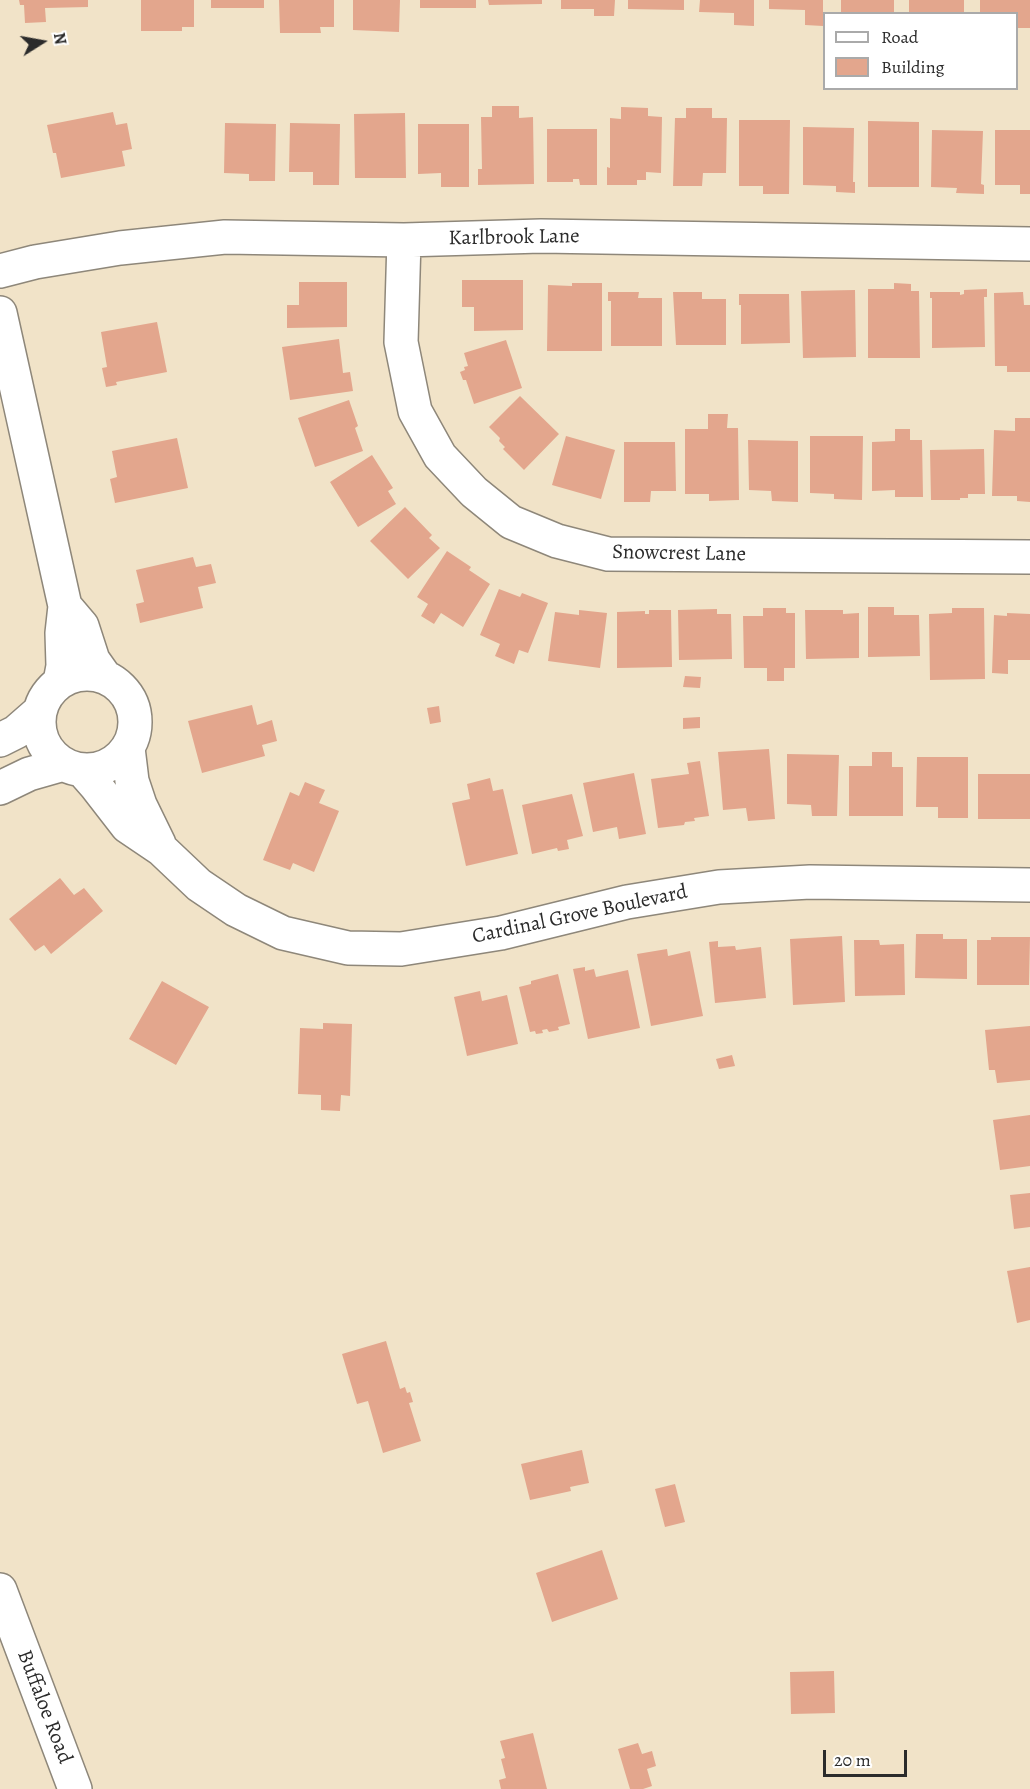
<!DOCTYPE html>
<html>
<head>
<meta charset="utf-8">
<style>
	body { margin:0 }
	#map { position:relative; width:1030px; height:1789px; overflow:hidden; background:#f1e3c8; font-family:Alegreya,serif }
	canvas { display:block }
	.legend { position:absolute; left:823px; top:12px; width:195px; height:78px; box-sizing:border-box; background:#fff; border:2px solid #aaa; margin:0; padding:8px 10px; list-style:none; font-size:18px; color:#2b2b2b }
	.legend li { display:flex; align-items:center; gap:12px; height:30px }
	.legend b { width:30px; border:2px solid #aaa }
	.north { position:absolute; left:12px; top:12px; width:60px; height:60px; -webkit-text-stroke:4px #fff; paint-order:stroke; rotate:79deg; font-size:16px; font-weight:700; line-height:24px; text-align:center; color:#2b2b2b }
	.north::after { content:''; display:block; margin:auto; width:21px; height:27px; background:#2b2b2b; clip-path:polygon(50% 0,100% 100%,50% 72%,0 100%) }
	.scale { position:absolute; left:823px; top:1750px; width:84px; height:27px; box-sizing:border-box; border:3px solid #2b2b2b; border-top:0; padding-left:8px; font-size:18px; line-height:21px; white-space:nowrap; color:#2b2b2b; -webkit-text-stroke:4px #fff; paint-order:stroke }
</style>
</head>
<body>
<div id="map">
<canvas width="1030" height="1789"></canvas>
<ul class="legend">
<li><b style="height:8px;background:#fff"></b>Road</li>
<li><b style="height:16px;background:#e3a68d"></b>Building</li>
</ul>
<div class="north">N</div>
<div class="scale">20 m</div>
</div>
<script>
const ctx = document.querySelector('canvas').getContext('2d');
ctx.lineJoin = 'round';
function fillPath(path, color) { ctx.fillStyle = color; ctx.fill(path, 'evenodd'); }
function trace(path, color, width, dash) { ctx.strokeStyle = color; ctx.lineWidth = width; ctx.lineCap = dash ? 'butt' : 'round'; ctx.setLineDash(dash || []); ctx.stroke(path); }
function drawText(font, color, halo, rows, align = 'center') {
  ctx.font = font + ' Alegreya,serif'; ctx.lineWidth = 6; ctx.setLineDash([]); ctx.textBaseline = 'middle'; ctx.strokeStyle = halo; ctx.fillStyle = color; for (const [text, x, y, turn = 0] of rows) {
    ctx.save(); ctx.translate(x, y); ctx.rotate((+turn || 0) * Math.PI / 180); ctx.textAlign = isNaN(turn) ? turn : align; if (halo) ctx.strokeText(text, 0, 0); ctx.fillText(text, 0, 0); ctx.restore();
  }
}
const building = new Path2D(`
	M19,0H88V7L45,8L46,22L25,23L24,5H20Z
	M141,0H194V27H182V31H141Z
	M211,0H264V8H211Z
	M279,0H334V27H320L321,33H280Z
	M353,0H400L399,32L353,30Z
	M420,0H476V8H420Z
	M488,0H542V4L489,5Z
	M561,0H615L614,16H594V9H561Z
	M628,0H684V10L628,9Z
	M700,0H754V26L734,25V13L699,12Z
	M769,0H823V26L805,25V10L769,9Z
	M841,0H894V14L841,13Z
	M909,0H964V14H909Z
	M980,0H1030V28H1016V14L980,13Z
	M492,106H519V118L533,117L534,184L478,185V169H482L481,117H492Z
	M621,107L648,108V116L662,117L661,173L646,172V180H637V185H607V167L610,168V118L621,119Z
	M686,108H712V118H727L726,173H703L702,186H673L675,118H686Z
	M113,112L116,125L127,123L132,149L122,151L125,166L61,178L56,153H53L47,125Z
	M405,113L406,178H355L354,114Z
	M739,120H790L789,194H763V186H739Z
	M868,121L919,122V187H868Z
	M225,123L276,124L275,181H249V174L224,173Z
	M290,123L340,124L339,185H313V172H289Z
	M418,124H469V187H441V173L418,174Z
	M803,127L854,128L853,182H855V193L836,192V186L803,185Z
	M547,129H597V185H580L579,179H573V182H547Z
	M932,130L983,131L981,184L984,185V194L956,193L957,188L931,187Z
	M995,130H1030V194H1020V185H995Z
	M462,280H523V330L474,331V307H462Z
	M299,282H347V327L287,328V305H299Z
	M572,283H602V351H547L548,285L572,286Z
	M894,283L911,284V291H919L920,358H868V289H894Z
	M987,289V297H984L985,347L932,348V298H930V292H960V295L964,294V290Z
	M855,290L856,357L803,358L801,291Z
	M608,292H639L638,298H662V346H611V301H608Z
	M673,292H702V299H726V345H676Z
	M1023,292L1024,305H1030V372H1007V366H995L994,293Z
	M739,294H789L790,343L741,344V305H739Z
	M157,322L167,372L116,382L117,385L106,387L102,368L107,367L101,332Z
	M339,339L343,373L350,372L353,391L290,400L282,347Z
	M506,340L522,388L474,404L466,380H463L460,372L465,370L464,367L468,366L464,353Z
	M520,396L559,434L524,470L503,449L505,447L499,441L500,438L489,427Z
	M349,400L358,426L355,428L363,451L315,467L298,418Z
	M708,414H728L727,428H738L739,500L709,501V494H685V429H708Z
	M1015,418H1030V502L1017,501V496H992L994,430L1015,431Z
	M895,429H910V440H922L923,497H895V490L872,491V442L895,441Z
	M566,436L615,450L601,499L552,485Z
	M810,436H863L862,500L834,499V494L810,493Z
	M177,438L188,488L115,503L110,479L117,477L112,451Z
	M748,440L798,441V502L772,501L771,491L749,490Z
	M624,442H675L676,491H651L650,502H624Z
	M984,449L985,494H968V498H960V500H931L930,450Z
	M372,455L393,488L388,491L396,504L358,527L330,482Z
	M405,507L432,535L429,538L440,548L408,579L370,541Z
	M447,551L471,567L469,570L490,584L463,627L441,613L434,624L421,616L428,604L417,597Z
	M193,557L196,567L211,564L216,583L198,587L203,608L140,623L136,604L144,602L136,570Z
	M499,589L520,597L522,593L548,603L528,653L519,650L514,664L495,656L500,644L480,635Z
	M868,607H894V615H919L920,656L868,657Z
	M763,608H786V613H795V668H784V681H767V668H744L743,616H763Z
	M952,608H984L985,679L930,680L929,614L952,613Z
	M717,609V614H731L732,659L679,660L678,610Z
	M579,610L607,613L600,668L548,661L555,612L579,615Z
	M649,610H671L672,667L617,668V612L645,611V614H649Z
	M805,610H843V614L859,613V658L806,659Z
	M1007,613L1030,614V660H1008V674L992,673L994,615L1007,616Z
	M685,676L701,677L700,688L683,687Z
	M252,705L257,725L272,720L277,741L262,745L265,756L202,773L188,721Z
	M439,706L441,722L430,724L427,708Z
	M700,717V728L683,729V718Z
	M769,749L775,819L748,821L746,808L723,810L718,752Z
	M872,752H892V767H903V816H849V766H872Z
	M787,754L839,755L837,816H812L811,805L787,804Z
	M917,757H968V818H938V807H916Z
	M700,761L709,816L694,818L695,821L685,822L684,825L658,828L651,779L689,774L687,763Z
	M634,773L646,834L619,839L617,827L593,832L583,783Z
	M978,774H1030V819H978Z
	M490,778L493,791L503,789L518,854L466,866L452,803L470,799L467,784Z
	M305,782L325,790L319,803L339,811L314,872L293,863L290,870L263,860L290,792L299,796Z
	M572,794L583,836L567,840L569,849L558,851L557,848L532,854L522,805Z
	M60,878L74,895L84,888L103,911L51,954L44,945L35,951L9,919Z
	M916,934H943V939H967V979L915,978Z
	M842,936L845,1002L793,1005L790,939Z
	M991,937H1030L1029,985H977V940H991Z
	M854,940H879L880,945L904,944L905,995L855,996Z
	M718,941V947L735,946L736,950L761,947L766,998L715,1003L709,942Z
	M667,949L668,956L690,951L703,1016L651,1026L637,954Z
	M585,967V971L594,969L596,977L628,970L640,1028L588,1039L573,969Z
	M558,974L570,1024L558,1027L559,1030L549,1032L547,1029L542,1030L543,1033L536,1034L535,1031L530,1032L519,987L531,984V981Z
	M162,981L209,1007L176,1065L129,1039Z
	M480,991L482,1001L507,995L518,1044L467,1056L454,997Z
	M323,1023L352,1024L350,1096L341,1095L340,1111L321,1110V1095L298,1094L300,1028L323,1029Z
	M1030,1026V1080L997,1083L995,1070H989L985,1030Z
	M732,1055L735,1066L719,1069L716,1059Z
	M1030,1115V1166L1000,1170L993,1120Z
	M1030,1193V1227L1014,1229L1010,1195Z
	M1030,1267V1320L1017,1323L1007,1271Z
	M386,1341L400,1389L405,1387L407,1393L410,1392L413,1402L409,1403L421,1441L383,1453L368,1401L357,1404L342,1354Z
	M582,1450L589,1483L570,1487L571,1491L530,1500L521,1464Z
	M675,1484L685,1522L665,1527L655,1489Z
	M602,1550L618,1599L552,1622L536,1573Z
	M834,1671L835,1713L791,1714L790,1672Z
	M533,1733L547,1789H501L499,1780L506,1778L501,1759L505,1758L500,1741Z
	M638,1743L642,1754L652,1751L656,1766L647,1769L652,1786L643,1789H630L618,1749Z`);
const minor = new Path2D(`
	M404,240L401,342L415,411L440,456L474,492L511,522L557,541L608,554L1030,557
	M0,271L35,262L120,248L225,237L404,240L541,236L1030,244
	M0,313L65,606L62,633L63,666L60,682
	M65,606L82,626L93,660L105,677
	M39 722a48 48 0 1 1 96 0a48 48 0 1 1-96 0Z
	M0,740L16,732L40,711
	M128,748L132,781L140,805L159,844
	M82,770L96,786L127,826L161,849L199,885L236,910L283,933L348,948L401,949L501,933L627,902L719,887L810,882L1030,885
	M0,788L29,774L64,764`);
const major = new Path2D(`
	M0,1590L75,1789`);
const streetNames = [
	["Karlbrook Lane",514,238,-1],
	["Snowcrest Lane",679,554,1],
	["Cardinal Grove Boulevard",580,915,-12],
	["Buffaloe Road",44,1707,69]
];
fillPath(building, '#e3a68d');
trace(minor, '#8e877a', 36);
trace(major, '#8e877a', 36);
trace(minor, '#fff', 33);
trace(major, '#fff', 33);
drawText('21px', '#2b2b2b', '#fff', streetNames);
</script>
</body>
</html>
